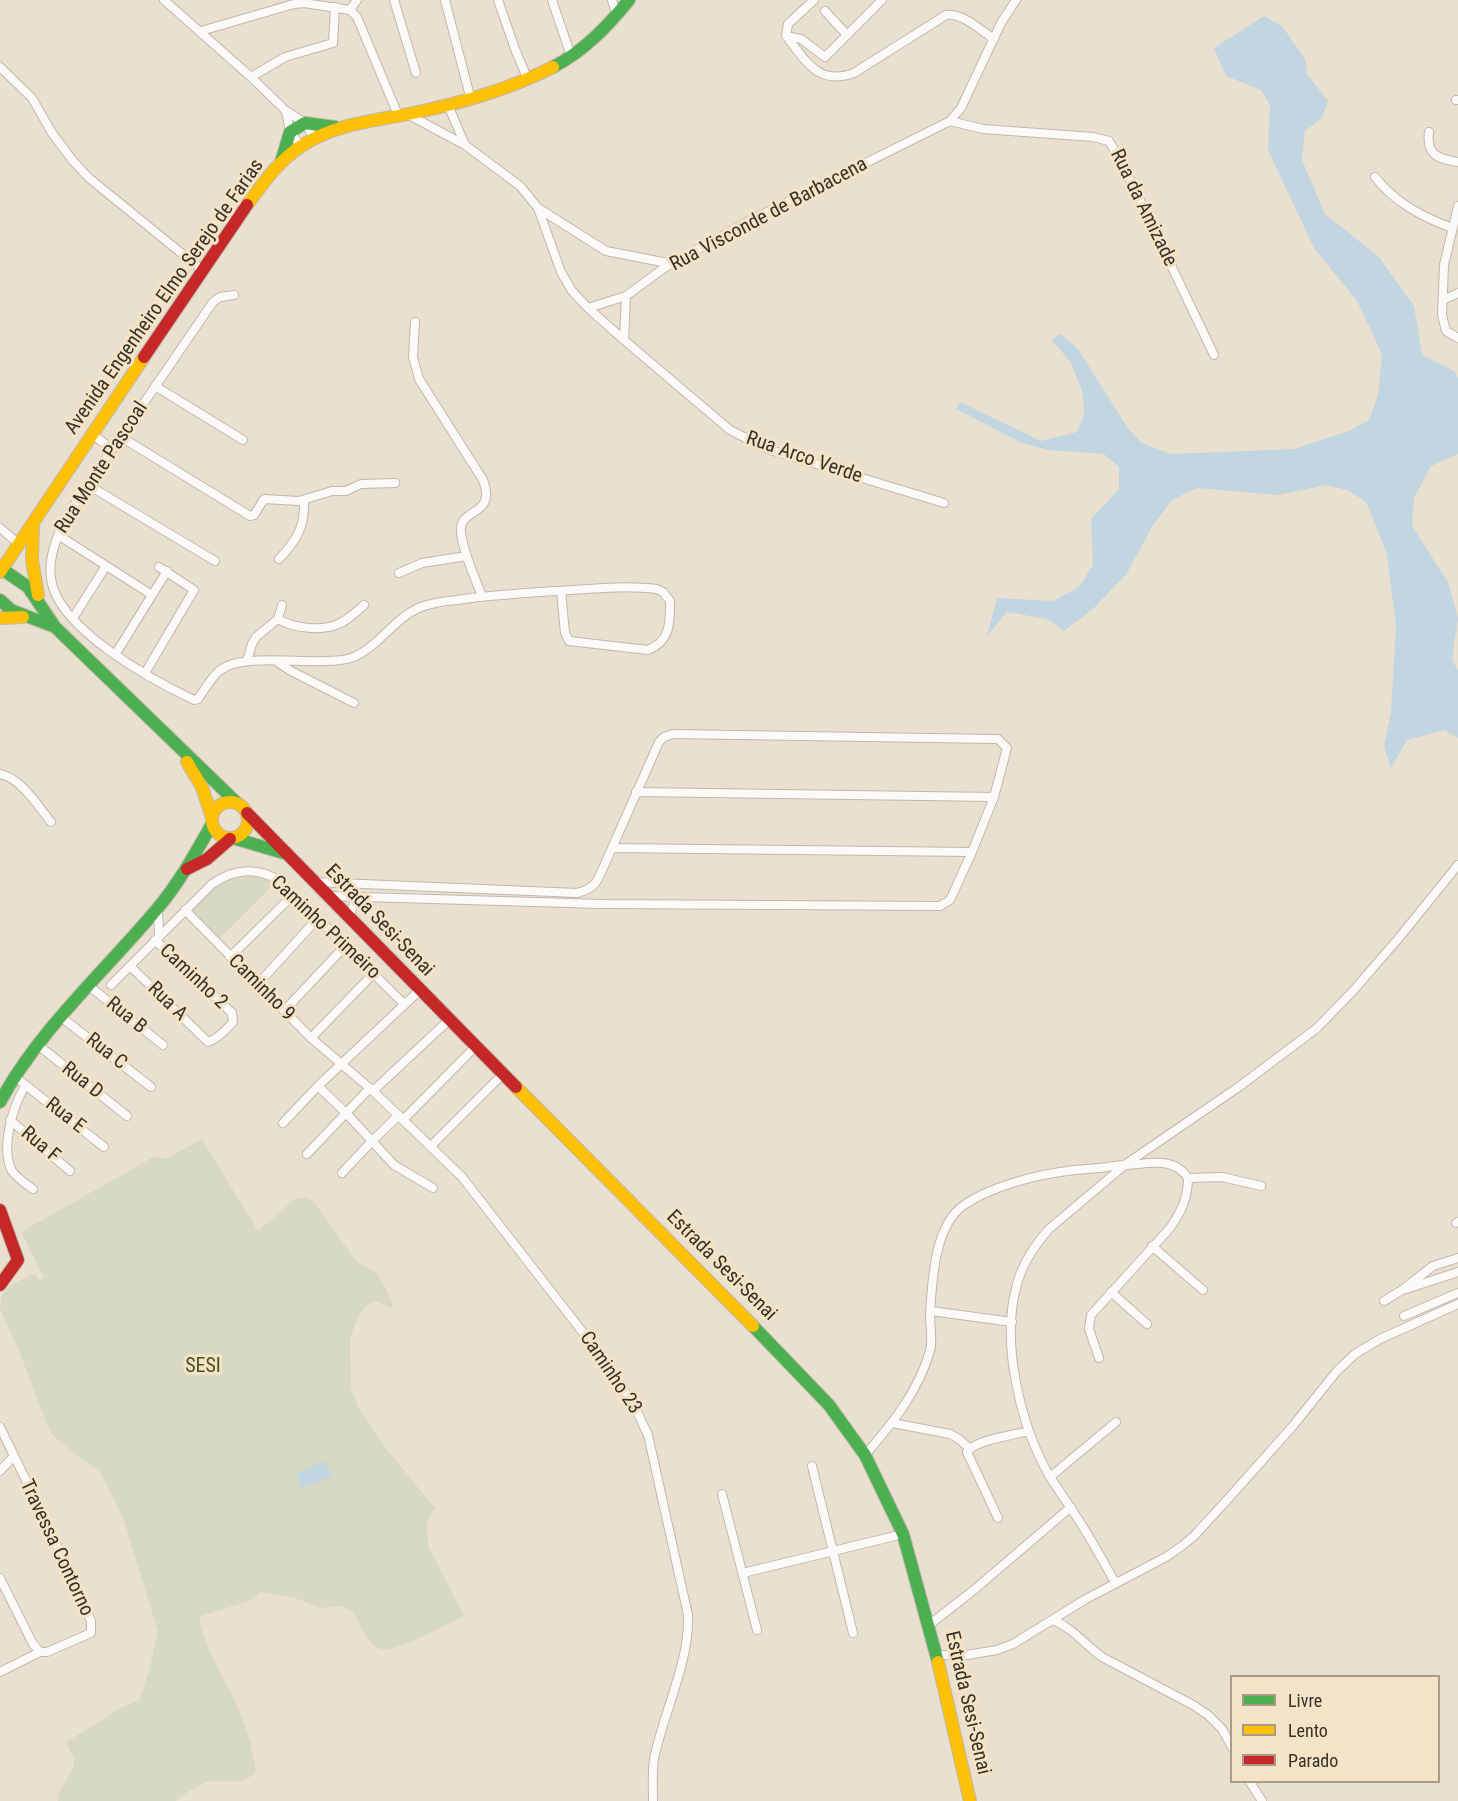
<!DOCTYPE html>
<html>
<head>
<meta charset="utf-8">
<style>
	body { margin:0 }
	#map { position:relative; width:1458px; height:1801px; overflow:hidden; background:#eae0d0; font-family:"Roboto Condensed",sans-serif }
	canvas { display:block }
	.legend { position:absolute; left:1230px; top:1675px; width:210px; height:108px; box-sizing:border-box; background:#f4e3c6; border:2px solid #a99c86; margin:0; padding:8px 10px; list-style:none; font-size:18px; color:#383226 }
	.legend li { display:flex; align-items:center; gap:12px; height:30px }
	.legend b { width:30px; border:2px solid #a99c86 }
</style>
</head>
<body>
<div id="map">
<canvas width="1458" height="1801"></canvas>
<ul class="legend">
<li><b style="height:8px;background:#4caf50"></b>Livre</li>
<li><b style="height:8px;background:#ffc107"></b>Lento</li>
<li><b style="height:8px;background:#c62828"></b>Parado</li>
</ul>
</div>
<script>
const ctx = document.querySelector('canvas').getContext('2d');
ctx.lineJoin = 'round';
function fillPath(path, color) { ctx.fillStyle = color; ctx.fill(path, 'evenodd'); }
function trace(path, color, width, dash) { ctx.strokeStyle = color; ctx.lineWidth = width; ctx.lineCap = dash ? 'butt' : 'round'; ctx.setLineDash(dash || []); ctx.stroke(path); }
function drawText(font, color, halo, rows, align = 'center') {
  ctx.font = font + ' "Roboto Condensed",sans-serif'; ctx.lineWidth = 6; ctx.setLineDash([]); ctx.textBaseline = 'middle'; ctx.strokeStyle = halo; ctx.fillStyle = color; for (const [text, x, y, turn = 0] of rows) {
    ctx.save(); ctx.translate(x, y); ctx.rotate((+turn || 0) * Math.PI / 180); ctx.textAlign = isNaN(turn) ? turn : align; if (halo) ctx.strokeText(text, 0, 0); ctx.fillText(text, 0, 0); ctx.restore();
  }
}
const green = new Path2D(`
	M245,874L257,876L274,884L219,939L189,910L224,878Z
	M202,1139L258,1231L296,1198H307L313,1201L357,1262L377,1273L391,1299L393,1309L375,1301L366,1306L358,1317L350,1338L351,1386L358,1407L384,1446L435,1508L427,1522L428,1546L464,1616C449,1623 392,1656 378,1648C365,1640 359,1622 352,1610L339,1606L320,1608L295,1598L260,1592L249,1601L199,1617C203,1642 217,1665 228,1687C241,1710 253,1745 256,1771C242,1788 228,1778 210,1781C199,1784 185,1793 176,1801H58L57,1798C60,1785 75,1774 74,1761C74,1755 68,1748 66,1742L121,1708L139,1700L149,1671L158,1631L123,1518L101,1473L67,1448L50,1432L16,1343L0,1309L1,1297L10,1285L36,1273L39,1281L44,1277L21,1232L155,1156L166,1159Z`);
const water = new Path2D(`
	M1264,16L1282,26L1305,59L1307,74L1328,101L1322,118L1305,131L1302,160L1325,214L1379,257L1414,306L1422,355L1454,371L1458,378V454L1431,466L1414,498L1412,526L1448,582L1458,618L1452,660L1458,670V738L1444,730L1407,740L1391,768L1384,747L1391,712L1396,626L1387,554L1366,502L1347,490L1326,485L1278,495L1197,488L1172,500L1153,525L1127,573L1095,607L1064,631L1047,619L1007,612L987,636L997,598L1053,601L1079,587L1093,565L1091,519L1119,489V467L1104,454L1048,450L1022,443L956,409L960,402L1041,441L1077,432L1084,414L1083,393L1071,363L1052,340L1061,334L1078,349L1127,427L1142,443L1171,454L1294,449L1349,431L1369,420L1378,395L1382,354L1357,301L1314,248L1268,150L1270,105L1261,90L1226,76L1214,48Z
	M325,1461L332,1476L302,1489L296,1474Z`);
const street = new Path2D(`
	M164,0L251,77L286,111L305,123L314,138
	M394,0L416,73
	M445,0L471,100
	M498,0L515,49L528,80
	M552,0L571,56
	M612,0L617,17
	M814,0L788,24L786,36C806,61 818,86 854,73L946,15C963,13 980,30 994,39
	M350,10L357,17L398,115
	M350,10L357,0
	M825,11L847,35
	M201,31L294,4L304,3L350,10
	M786,36L801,39L825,57L882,0
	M0,67L32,98L52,133L73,161L89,178L202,270
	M251,77L285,57L333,43L335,7
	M1456,100H1458
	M448,105L465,145
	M286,111L290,132L301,146
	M407,114L465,145L520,186L538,208L561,272L572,291L588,308L624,340L730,430L767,449L944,503
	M950,121L983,129L1093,137L1109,141L1123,165L1214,355
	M1429,132C1426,154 1437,159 1458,162
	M1375,177C1395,203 1423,217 1452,228
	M1458,206L1444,265L1442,315L1446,331L1458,338
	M538,208L606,251L673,264
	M234,295L220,297L213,302L66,517C57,537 48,557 51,579C58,629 152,680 194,700L198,699C204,690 210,680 217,673C240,649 317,668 351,658C377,649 395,617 421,607C432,603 445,601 457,600C490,595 523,593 556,591C590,589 624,585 657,589L663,592L670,601C670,622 671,641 648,650L569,641L565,633L561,591
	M1443,300L1458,293
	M588,308L626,296L664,268L745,223L950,121L961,108L1001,23L1016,0
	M415,322L413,357L419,379L483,480C496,515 464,508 461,527C459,542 476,581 482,596
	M624,340L626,296
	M155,386L243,440
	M93,435L112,449
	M121,437L250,516L254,515L264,499L299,501L332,491H346L361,484L395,483
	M88,485L215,561
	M0,528L19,544
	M58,535L152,595
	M279,559C297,540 305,527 304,500
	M399,573L422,563L467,556
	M73,618L106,566
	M278,619C293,628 319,631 336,625C347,621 355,613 364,605
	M115,655L167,571
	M247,661L252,644L256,637L278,619L282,605
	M276,661L291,671L354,703
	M145,673L194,590L159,567
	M0,774C22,779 37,805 51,822
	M636,792L994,797
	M613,848L972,852
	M315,882L577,893C589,890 595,886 600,875L659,742L664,737L673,734L994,739H998L1007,748L994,797L972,852L950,900L940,906L603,904L329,896
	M158,908L159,936
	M185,910L311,1038L373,1091L462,1177L588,1339L633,1403L648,1435L688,1615C690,1661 663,1714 654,1759C652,1773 653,1787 653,1801
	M349,917L357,897
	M230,957L294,894
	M130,966L208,1042C217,1039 227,1029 233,1022L232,1013L155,940
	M258,984L318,918
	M111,985L212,884C234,869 256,866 280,881L404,1004
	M89,986L163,1045
	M284,1011L346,945
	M61,1017L151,1087
	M311,1038L374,973
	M38,1045L127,1116
	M14,1076L104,1147
	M25,1086C13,1106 0,1148 12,1171C17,1178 26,1184 33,1189
	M318,1086L346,1113L394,1165L433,1188
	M373,1091L450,1019
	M404,1119L476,1046
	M10,1120L70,1171
	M283,1123L318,1086L420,990
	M431,1146L503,1074
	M307,1154L370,1088
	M342,1173L372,1141L399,1115
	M1456,1223L1458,1222
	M1152,1246L1203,1290
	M1406,1289L1458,1272
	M1111,1292L1147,1324
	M1384,1301L1402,1290L1433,1266L1458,1258
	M931,1311L1012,1322
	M1404,1316L1458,1293
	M1099,1358L1089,1329L1091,1315L1170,1228C1181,1212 1188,1198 1188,1178
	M892,1423L950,1434L959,1439L969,1448
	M0,1427L43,1515L91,1621V1633L47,1652H40L33,1644L0,1578
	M865,1455C892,1424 918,1392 930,1351C933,1340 930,1327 930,1315C932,1283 934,1225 964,1205C990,1187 1035,1175 1067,1171C1080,1169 1094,1169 1107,1167C1118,1165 1128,1165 1139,1164C1158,1162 1176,1160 1188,1178L1222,1177L1261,1186
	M812,1466L853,1633
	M0,1471L13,1457
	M1050,1477L1116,1422
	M722,1494L757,1630
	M998,1518L967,1452C975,1440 1014,1435 1029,1431
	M743,1573L903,1534
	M1115,1582C1103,1561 1091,1539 1078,1519C1069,1505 1059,1491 1050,1477C1021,1427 1001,1345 1016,1288C1021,1266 1034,1246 1049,1229L1126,1164L1240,1086L1317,1028L1353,991L1398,939L1458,865
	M1053,1620C1074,1629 1084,1644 1102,1657L1193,1705L1208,1715L1222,1729L1232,1747
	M929,1625L975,1589L1071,1507
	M935,1655H967L997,1650L1013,1644L1086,1599L1166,1557L1182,1546L1194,1536L1227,1500L1292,1427L1337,1371L1355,1354L1380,1339L1458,1304
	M0,1672L40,1652
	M1250,1782L1262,1801`);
const fast = new Path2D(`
	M553,67C584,51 607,27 629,0
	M281,162L290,132L305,123L335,127
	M2,569L28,587L55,627L237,803
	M0,600L11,610L55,627
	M233,838L284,853
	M0,1102C38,1031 105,971 157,909C179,883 195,854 212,824
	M753,1326L829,1405L865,1455L903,1534L938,1662`);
const slow = new Path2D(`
	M247,205C263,183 280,159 303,145C337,123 376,121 413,113C462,103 508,90 553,67
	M33,523L32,560L38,595
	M0,572L144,357
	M0,618L23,617
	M187,762L202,787L212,818
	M212 820a18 18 0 1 1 36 0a18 18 0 1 1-36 0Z
	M516,1087L753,1326
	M938,1662L970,1801`);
const jam = new Path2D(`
	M144,357L247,205
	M247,813L516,1087
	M187,869L207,859L230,839
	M0,1210L18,1260L0,1285`);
const streetNames = [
	["Rua da Amizade",1143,208,64],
	["Rua Visconde de Barbacena",769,215,-28],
	["Avenida Engenheiro Elmo Serejo de Farias",165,297,-55],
	["Rua Arco Verde",804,458,19],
	["Rua Monte Pascoal",102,468,-57],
	["Estrada Sesi-Senai",379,921,46],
	["Caminho Primeiro",325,928,43],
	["Caminho 2",193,977,43],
	["Caminho 9",261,988,45],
	["Rua A",167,1002,44],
	["Rua B",126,1016,39],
	["Rua C",106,1052,38],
	["Rua D",82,1081,38],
	["Rua E",65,1116,38],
	["Rua F",40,1145,40],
	["Estrada Sesi-Senai",721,1266,45],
	["Caminho 23",610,1373,56],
	["Travessa Contorno",56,1548,65],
	["Estrada Sesi-Senai",967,1703,77]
];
const parkNames = [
	["SESI",203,1367]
];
fillPath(green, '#d8d9c2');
fillPath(water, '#c1d6e0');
trace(street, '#c0b8ac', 10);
trace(fast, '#c0b8ac', 14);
trace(slow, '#c0b8ac', 14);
trace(jam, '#c0b8ac', 14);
trace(street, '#fcfaf8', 8);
trace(fast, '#4caf50', 12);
trace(slow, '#ffc107', 12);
trace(jam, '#c62828', 12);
drawText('20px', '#383226', '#f4e3c6', streetNames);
drawText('20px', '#485521', '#f4e3c6', parkNames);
</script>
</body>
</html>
